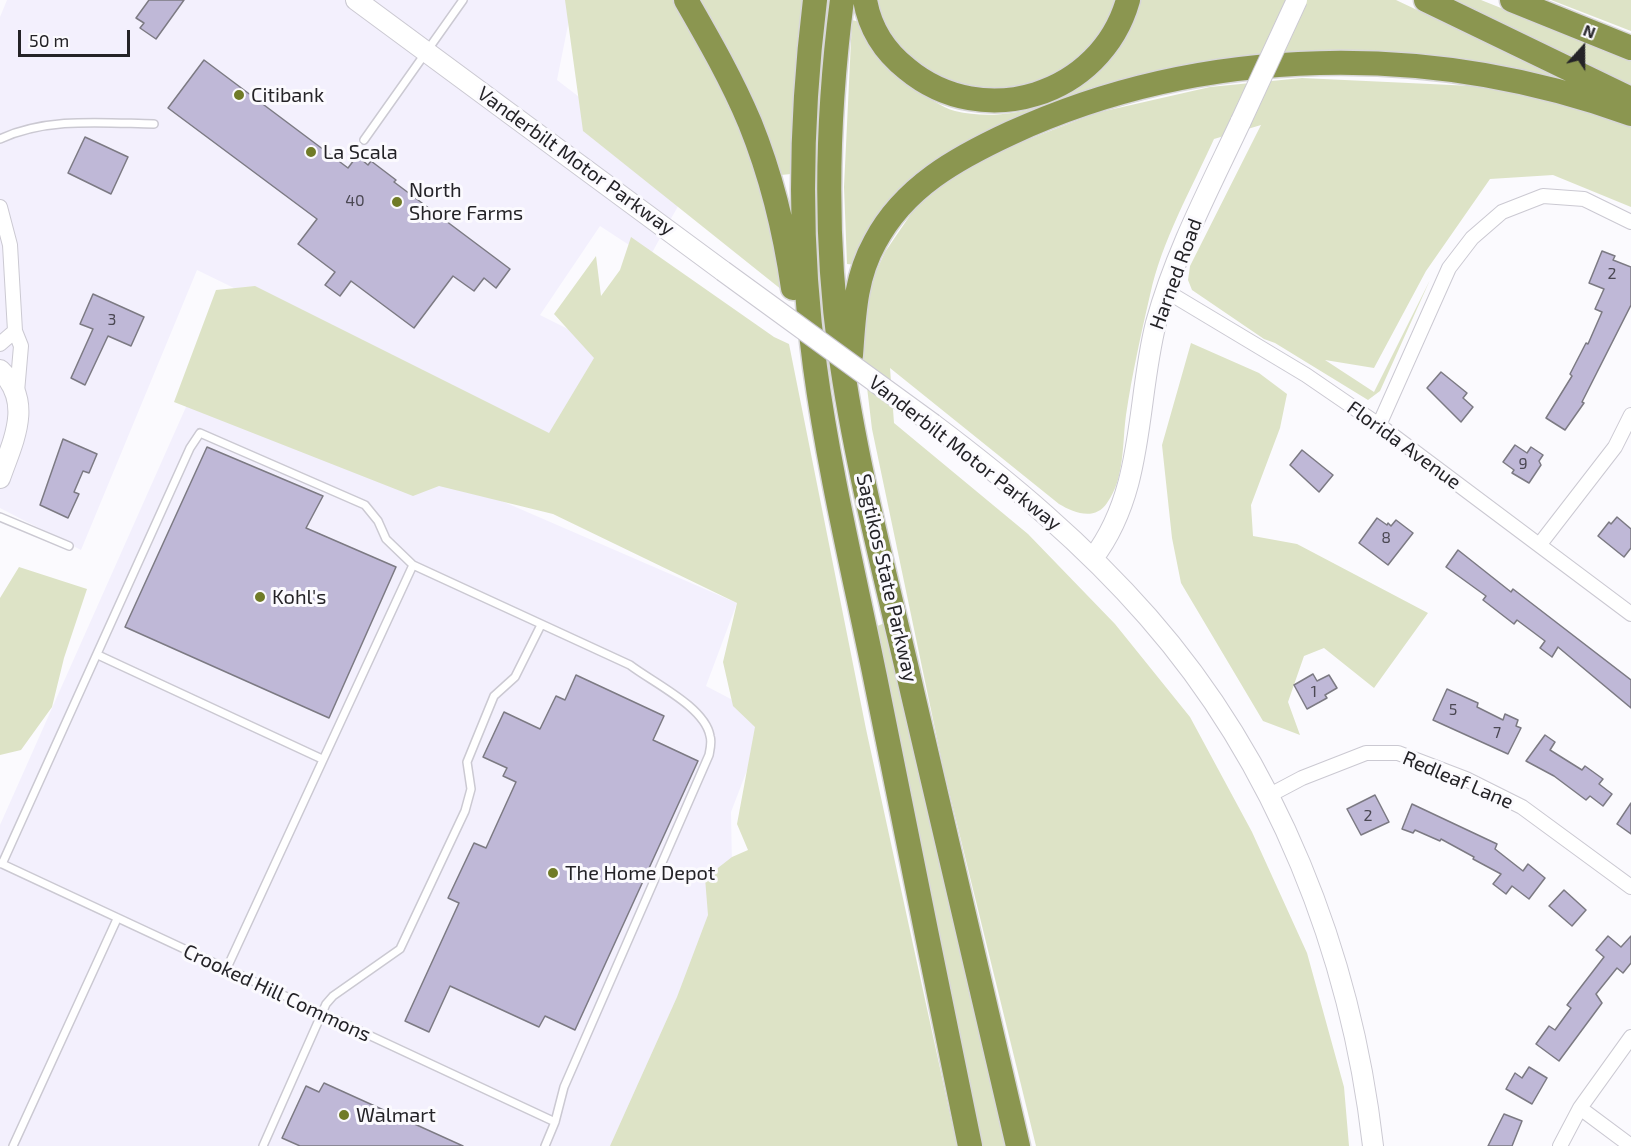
<!DOCTYPE html>
<html>
<head>
<meta charset="utf-8">
<style>
	body { margin:0 }
	#map { position:relative; width:1631px; height:1146px; overflow:hidden; background:#fbfafe; font-family:"Exo 2",sans-serif }
	canvas { display:block }
	.north { position:absolute; left:1553px; top:18px; width:60px; height:60px; -webkit-text-stroke:4px #fbfafe; paint-order:stroke; rotate:21deg; font-size:16px; font-weight:700; line-height:24px; text-align:center; color:#242327 }
	.north::after { content:''; display:block; margin:auto; width:21px; height:27px; background:#242327; clip-path:polygon(50% 0,100% 100%,50% 72%,0 100%) }
	.scale { position:absolute; left:18px; top:30px; width:112px; height:27px; box-sizing:border-box; border:3px solid #242327; border-top:0; padding-left:8px; font-size:18px; line-height:21px; white-space:nowrap; color:#242327; -webkit-text-stroke:4px #fbfafe; paint-order:stroke }
</style>
</head>
<body>
<div id="map">
<canvas width="1631" height="1146"></canvas>
<div class="north">N</div>
<div class="scale">50 m</div>
</div>
<script>
const ctx = document.querySelector('canvas').getContext('2d');
ctx.lineJoin = 'round';
function fillPath(path, color) { ctx.fillStyle = color; ctx.fill(path, 'evenodd'); }
function trace(path, color, width, dash) { ctx.strokeStyle = color; ctx.lineWidth = width; ctx.lineCap = dash ? 'butt' : 'round'; ctx.setLineDash(dash || []); ctx.stroke(path); }
function drawText(font, color, halo, rows, align = 'center') {
  ctx.font = font + ' "Exo 2",sans-serif'; ctx.lineWidth = 6; ctx.setLineDash([]); ctx.textBaseline = 'middle'; ctx.strokeStyle = halo; ctx.fillStyle = color; for (const [text, x, y, turn = 0] of rows) {
    ctx.save(); ctx.translate(x, y); ctx.rotate((+turn || 0) * Math.PI / 180); ctx.textAlign = isNaN(turn) ? turn : align; if (halo) ctx.strokeText(text, 0, 0); ctx.fillText(text, 0, 0); ctx.restore();
  }
}
const built = new Path2D(`
	M7,0H573L557,80L691,183L649,258L600,226L540,315L616,353L577,455L197,270L81,550L0,508V17Z
	M202,371L737,603L706,686L767,718L731,812L733,921L636,1146H0V825Z`);
const green = new Path2D(`
	M565,0H676L745,125L787,294L583,131Z
	M700,0H806L791,174L781,175C765,114 733,54 700,0Z
	M874,0H1115C1096,70 1026,112 955,88C934,81 916,63 901,47C891,35 876,16 874,0Z
	M1138,0H1396L1550,73L1547,80L1302,56L955,152L857,265L847,264L844,187L852,20L864,23C869,53 889,73 915,89C927,96 942,108 955,111C1031,129 1126,81 1138,0Z
	M1449,0H1481L1631,60V85Z
	M1551,0H1631V31Z
	M1302,78L1494,87L1556,100L1631,123V207L1553,175L1490,179L1426,271L1374,368L1325,360L1374,392L1430,280L1380,391L1368,400L1275,343L1264,339L1192,290L1188,280L1190,266L1261,125L1214,139C1191,190 1162,240 1150,295C1141,334 1132,375 1126,415C1122,445 1125,478 1107,503C1095,521 1074,513 1059,504L890,368L894,423L1028,534L1115,624L1190,717L1252,832L1307,953L1344,1087L1349,1146H1036L943,767L872,429L861,337L867,291L885,252L915,208L957,174L1009,147L1096,113L1210,87Z
	M631,237L774,337L789,344L866,729L957,1146H610L677,997L708,915L705,878L732,857L748,850L737,824L755,727L733,706L723,662L737,603L553,514L439,486L413,496L174,402L216,290L255,286L549,433L594,358L554,314L596,256L601,296L620,270Z
	M1191,343L1259,373L1287,394L1280,428L1251,505L1253,536L1297,544L1428,613L1374,688L1324,648L1304,656L1288,702L1300,735L1263,721L1181,583L1172,538L1162,445Z
	M19,567L87,589L64,658L52,707L21,750L0,755V598Z
	M887,622L1007,1146H980L875,627Z`);
const building = new Path2D(`
	M149,0H184L156,39L140,28L144,23L136,18Z
	M204,60L348,168L357,156L368,165L371,161L396,180L394,182L510,269L496,288L484,278L474,291L453,276L414,328L351,281L340,296L325,285L335,272L298,244L317,219L168,108Z
	M85,137L128,157L111,194L68,173Z
	M1602,251L1615,256L1613,260L1631,267V305L1582,402L1584,403L1565,430L1546,418L1572,376L1570,374L1586,343L1588,344L1602,312L1595,309L1604,289L1589,283Z
	M93,294L144,317L131,346L108,336L85,385L71,378L93,329L80,324Z
	M1441,372L1467,393L1463,398L1473,407L1461,422L1427,388Z
	M63,439L97,454L89,473L83,471L74,492L79,494L68,518L40,505Z
	M1515,445L1527,453L1531,447L1543,455L1539,461L1541,465L1529,483L1512,473L1514,470L1503,462Z
	M207,447L323,496L306,528L396,567L329,718L125,627Z
	M1302,450L1333,475L1319,492L1290,465Z
	M1617,517L1631,529V548L1624,557L1598,536L1609,522L1611,524Z
	M1377,518L1387,525L1388,523L1391,526L1396,520L1413,533L1388,565L1359,543Z
	M1458,550L1511,592L1513,589L1631,680V708L1558,647L1552,657L1540,648L1545,641L1517,620L1514,624L1483,600L1486,596L1446,567Z
	M1313,674L1317,681L1329,675L1337,688L1325,695L1327,698L1307,709L1294,685Z
	M576,675L664,716L653,740L698,761L575,1030L545,1016L539,1027L450,986L429,1032L405,1021L459,903L448,898L474,843L486,848L516,782L503,776L507,768L483,757L504,712L540,729L556,696L565,700Z
	M1447,689L1478,703L1477,707L1503,720L1505,714L1518,720L1516,726L1521,728L1508,754L1433,720Z
	M1545,735L1555,742L1550,750L1582,770L1585,766L1603,779L1599,784L1612,794L1603,806L1590,796L1586,800L1554,776L1526,761Z
	M1375,795L1389,822L1361,835L1347,809Z
	M1631,803V834L1617,824Z
	M1412,804L1497,844L1495,849L1523,871L1528,864L1545,878L1529,899L1512,886L1506,894L1493,884L1501,874L1473,859L1474,857L1441,839L1440,841L1415,830L1413,833L1402,829Z
	M1564,890L1586,910L1572,926L1549,906Z
	M1608,936L1621,947L1631,936V963L1623,973L1617,968L1596,994L1602,1003L1559,1061L1536,1044L1549,1026L1555,1030L1571,1008L1567,1005L1604,957L1596,950Z
	M1529,1067L1547,1078L1532,1104L1506,1089L1515,1073L1522,1078Z
	M324,1083L463,1146H300L282,1138L306,1086L319,1092Z
	M1504,1114L1522,1121L1512,1146H1488Z`);
const lane = new Path2D(`
	M0,139C48,117 103,123 154,124
	M364,140L463,0
	M0,517L69,546
	M413,565L630,665C652,682 705,707 710,736C712,742 710,750 709,755L564,1087L555,1122L545,1146
	M98,655L322,759
	M0,863L555,1122
	M2,864L190,448L200,433L365,505L378,521L386,539L413,565L226,970
	M13,1146L117,919
	M263,1146L326,1004L333,996L400,949L465,811L471,789L467,762L494,696L515,677L541,625`);
const street = new Path2D(`
	M0,207L10,245L15,331L21,346L17,392
	M1166,291L1306,375L1379,425L1631,614
	M0,344L15,331
	M1379,425L1449,268L1472,238L1502,212L1543,196L1584,199L1631,222
	M1540,544L1615,447L1631,415
	M1268,796L1302,778L1366,753H1398L1466,779L1522,807L1631,887
	M1580,1108L1631,1146
	M1560,1146L1580,1108L1631,1037`);
const secondary = new Path2D(`
	M356,0L723,271
	M0,370C34,402 13,441 0,478
	M933,424C1010,482 1084,544 1148,617C1277,764 1351,954 1373,1146
	M1093,558C1145,490 1136,402 1156,323C1175,253 1210,187 1241,121`);
const highway = new Path2D(`
	M686,0C709,40 732,80 750,123C771,175 785,232 793,288
	M815,0C800,122 798,245 815,367C829,471 854,574 875,677C906,833 938,990 970,1146
	M842,0C827,115 824,235 840,351C856,467 887,581 913,695C948,845 983,996 1018,1146
	M865,0C870,29 884,51 907,69C983,132 1101,96 1128,0
	M1426,0L1631,99
	M1512,0L1631,48
	M851,355C854,315 855,278 875,242C904,187 957,158 1011,133C1205,44 1432,42 1631,114`);
const secondaryBridge = new Path2D(`
	M1241,121L1297,0
	M723,271L933,424`);
const markers = [
	[239,95,6,"#707b27"],
	[311,152,6,"#707b27"],
	[397,202,6,"#707b27"],
	[260,597,6,"#707b27"],
	[553,873,6,"#707b27"],
	[344,1115,6,"#707b27"]
];
const numberNames = [
	["40",355,201],
	["2",1612,274],
	["3",112,320],
	["9",1523,464],
	["8",1386,538],
	["1",1314,692],
	["5",1453,710],
	["7",1497,733],
	["2",1368,816]
];
const poiNames = [
	["Citibank",251,95],
	["La Scala",323,152],
	["North",409,190],
	["Shore Farms",409,213],
	["Kohl's",272,597],
	["The Home Depot",565,873],
	["Walmart",356,1115]
];
const streetNames = [
	["Vanderbilt Motor Parkway",576,161,36],
	["Harned Road",1176,274,-70],
	["Florida Avenue",1404,445,36],
	["Vanderbilt Motor Parkway",965,453,38],
	["Sagtikos State Parkway",887,578,77],
	["Redleaf Lane",1458,780,23],
	["Crooked Hill Commons",277,993,25]
];
fillPath(built, '#f3f0fd');
fillPath(green, '#dde3c6');
fillPath(building, '#bfb8d7');
trace(building, '#7c7a83', 1.5);
trace(lane, '#cbc9d2', 10);
trace(street, '#cbc9d2', 16);
trace(secondary, '#cbc9d2', 22);
trace(highway, '#d8d7d8', 27);
trace(lane, '#fff', 7);
trace(street, '#fff', 14);
trace(secondary, '#fff', 20);
trace(highway, '#8b9650', 24);
trace(secondaryBridge, '#cbc9d2', 22, []);
trace(secondaryBridge, '#fff', 20);
for (const [x, y, r, color] of markers) { const dot = new Path2D(); dot.arc(x, y, r, 0, 2 * Math.PI); ctx.fillStyle = color; ctx.fill(dot); trace(dot, '#fbfafe', 2); }
drawText('16px', '#4b4853', null, numberNames);
drawText('20px', '#242327', '#fbfafe', poiNames, 'left');
drawText('20px', '#242327', '#fbfafe', streetNames);
</script>
</body>
</html>
